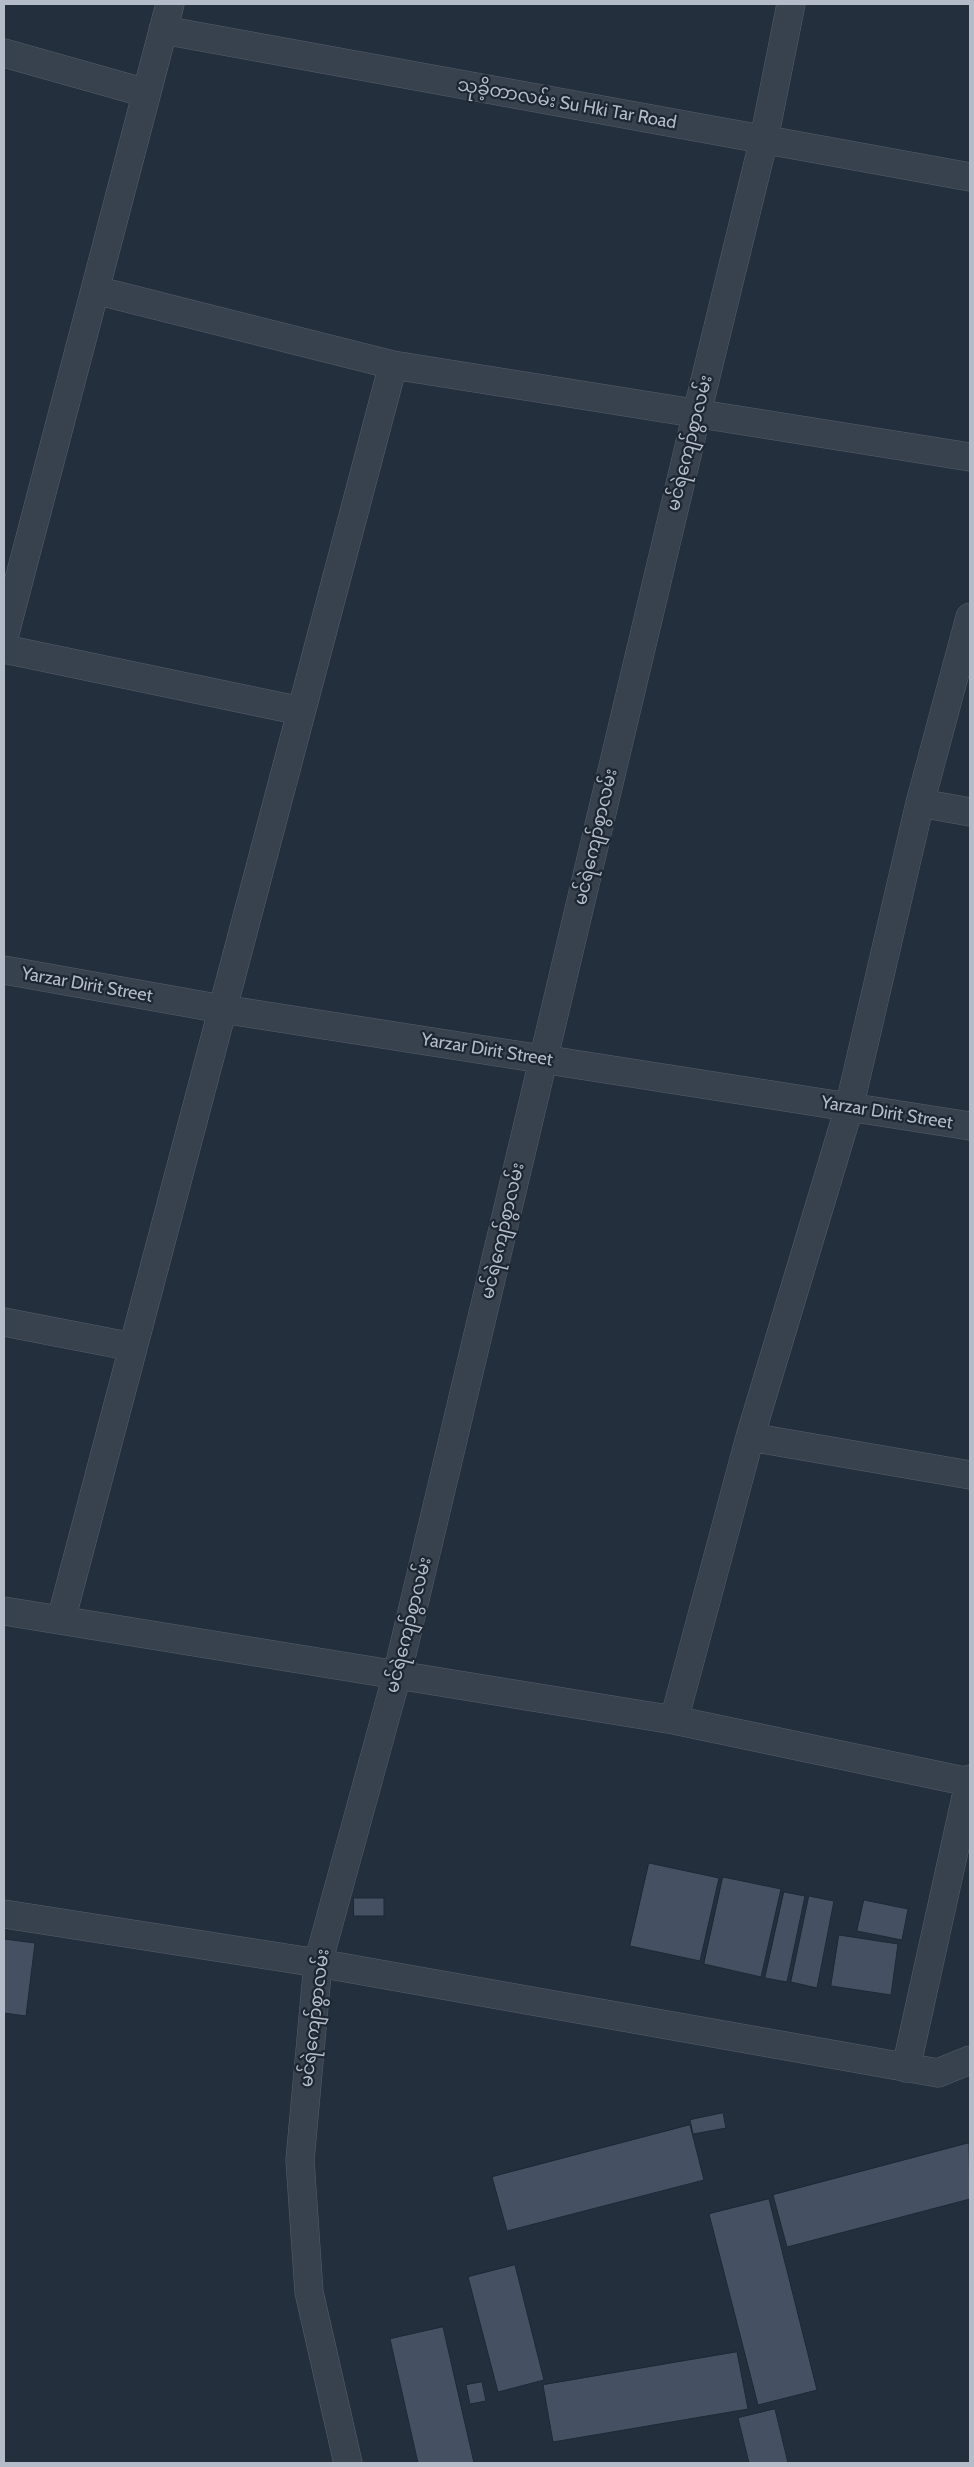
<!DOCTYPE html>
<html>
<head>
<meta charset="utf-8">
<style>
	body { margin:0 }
	#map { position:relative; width:974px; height:2467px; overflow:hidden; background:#242f3e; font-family:Cabin,sans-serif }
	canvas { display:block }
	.frame { position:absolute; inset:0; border:5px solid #b4bcc9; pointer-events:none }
</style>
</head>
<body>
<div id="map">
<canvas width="974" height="2467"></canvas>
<div class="frame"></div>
</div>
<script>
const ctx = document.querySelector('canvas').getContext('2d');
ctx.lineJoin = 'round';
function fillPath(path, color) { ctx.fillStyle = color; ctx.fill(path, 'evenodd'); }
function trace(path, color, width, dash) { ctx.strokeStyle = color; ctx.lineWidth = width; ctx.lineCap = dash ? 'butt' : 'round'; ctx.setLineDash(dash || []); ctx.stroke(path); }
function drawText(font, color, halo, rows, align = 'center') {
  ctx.font = font + ' Cabin,"Noto Sans Myanmar",sans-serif'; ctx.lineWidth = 4.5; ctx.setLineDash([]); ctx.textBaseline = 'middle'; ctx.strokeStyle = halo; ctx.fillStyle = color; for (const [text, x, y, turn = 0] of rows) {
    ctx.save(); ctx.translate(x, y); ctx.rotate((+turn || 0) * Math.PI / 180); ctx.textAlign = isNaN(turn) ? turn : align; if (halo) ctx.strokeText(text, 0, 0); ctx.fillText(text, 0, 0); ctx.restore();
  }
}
const building = new Path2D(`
	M649,1863L719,1878L700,1961L630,1946Z
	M723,1877L781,1889L761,1977L704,1964Z
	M784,1892L805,1896L787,1982L765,1978Z
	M809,1896L834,1901L817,1988L791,1982Z
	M354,1898H384V1916H354Z
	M864,1900L908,1909L902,1940L857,1931Z
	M839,1935L898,1944L891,1995L831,1986Z
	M4,1939L35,1943L26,2016L4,2013Z
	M723,2113L726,2128L693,2134L690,2120Z
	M690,2125L704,2180L507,2231L492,2177Z
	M969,2143L970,2199L787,2247L773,2195Z
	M769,2199L817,2390L758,2405L709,2214Z
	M515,2265L544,2380L498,2392L468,2277Z
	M443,2327L474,2463H418L390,2339Z
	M737,2352L748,2409L553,2442L543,2385Z
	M482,2382L486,2401L470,2404L466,2385Z
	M775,2409L788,2463H749L738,2418Z`);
const minor = new Path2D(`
	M163,30L970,177
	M4,53L146,93
	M95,290L393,365L970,457
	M4,637L170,4
	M4,649L301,711
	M920,803L970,812
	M4,970L222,1009L970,1126
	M4,1322L133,1347
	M750,1437L970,1475
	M4,1611L674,1720L969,1782
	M61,1620L393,365
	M674,1720L750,1437L849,1108L920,803L970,617
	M4,1914L318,1963L938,2073L970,2060
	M906,2068L970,1779
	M348,2463L309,2292L300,2160L318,1963L397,1675L697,413L764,139L791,4`);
const streetNames = [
	["သုခိ့တာလမ်း Su Hki Tar Road",567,104,10],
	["မင်ရဲကျော်စွာလမ်း",690,443,-76],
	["မင်ရဲကျော်စွာလမ်း",596,837,-77],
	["Yarzar Dirit Street",87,985,10],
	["Yarzar Dirit Street",487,1050,9],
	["Yarzar Dirit Street",887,1113,9],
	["မင်ရဲကျော်စွာလမ်း",503,1231,-77],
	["မင်ရဲကျော်စွာလမ်း",409,1625,-76],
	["မင်ရဲကျော်စွာလမ်း",315,2018,-83]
];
fillPath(building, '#455162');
trace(building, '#1f2835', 1);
trace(minor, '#565f6c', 29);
trace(minor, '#38414e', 28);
drawText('18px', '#b4bcc9', '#1d2633', streetNames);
</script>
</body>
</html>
